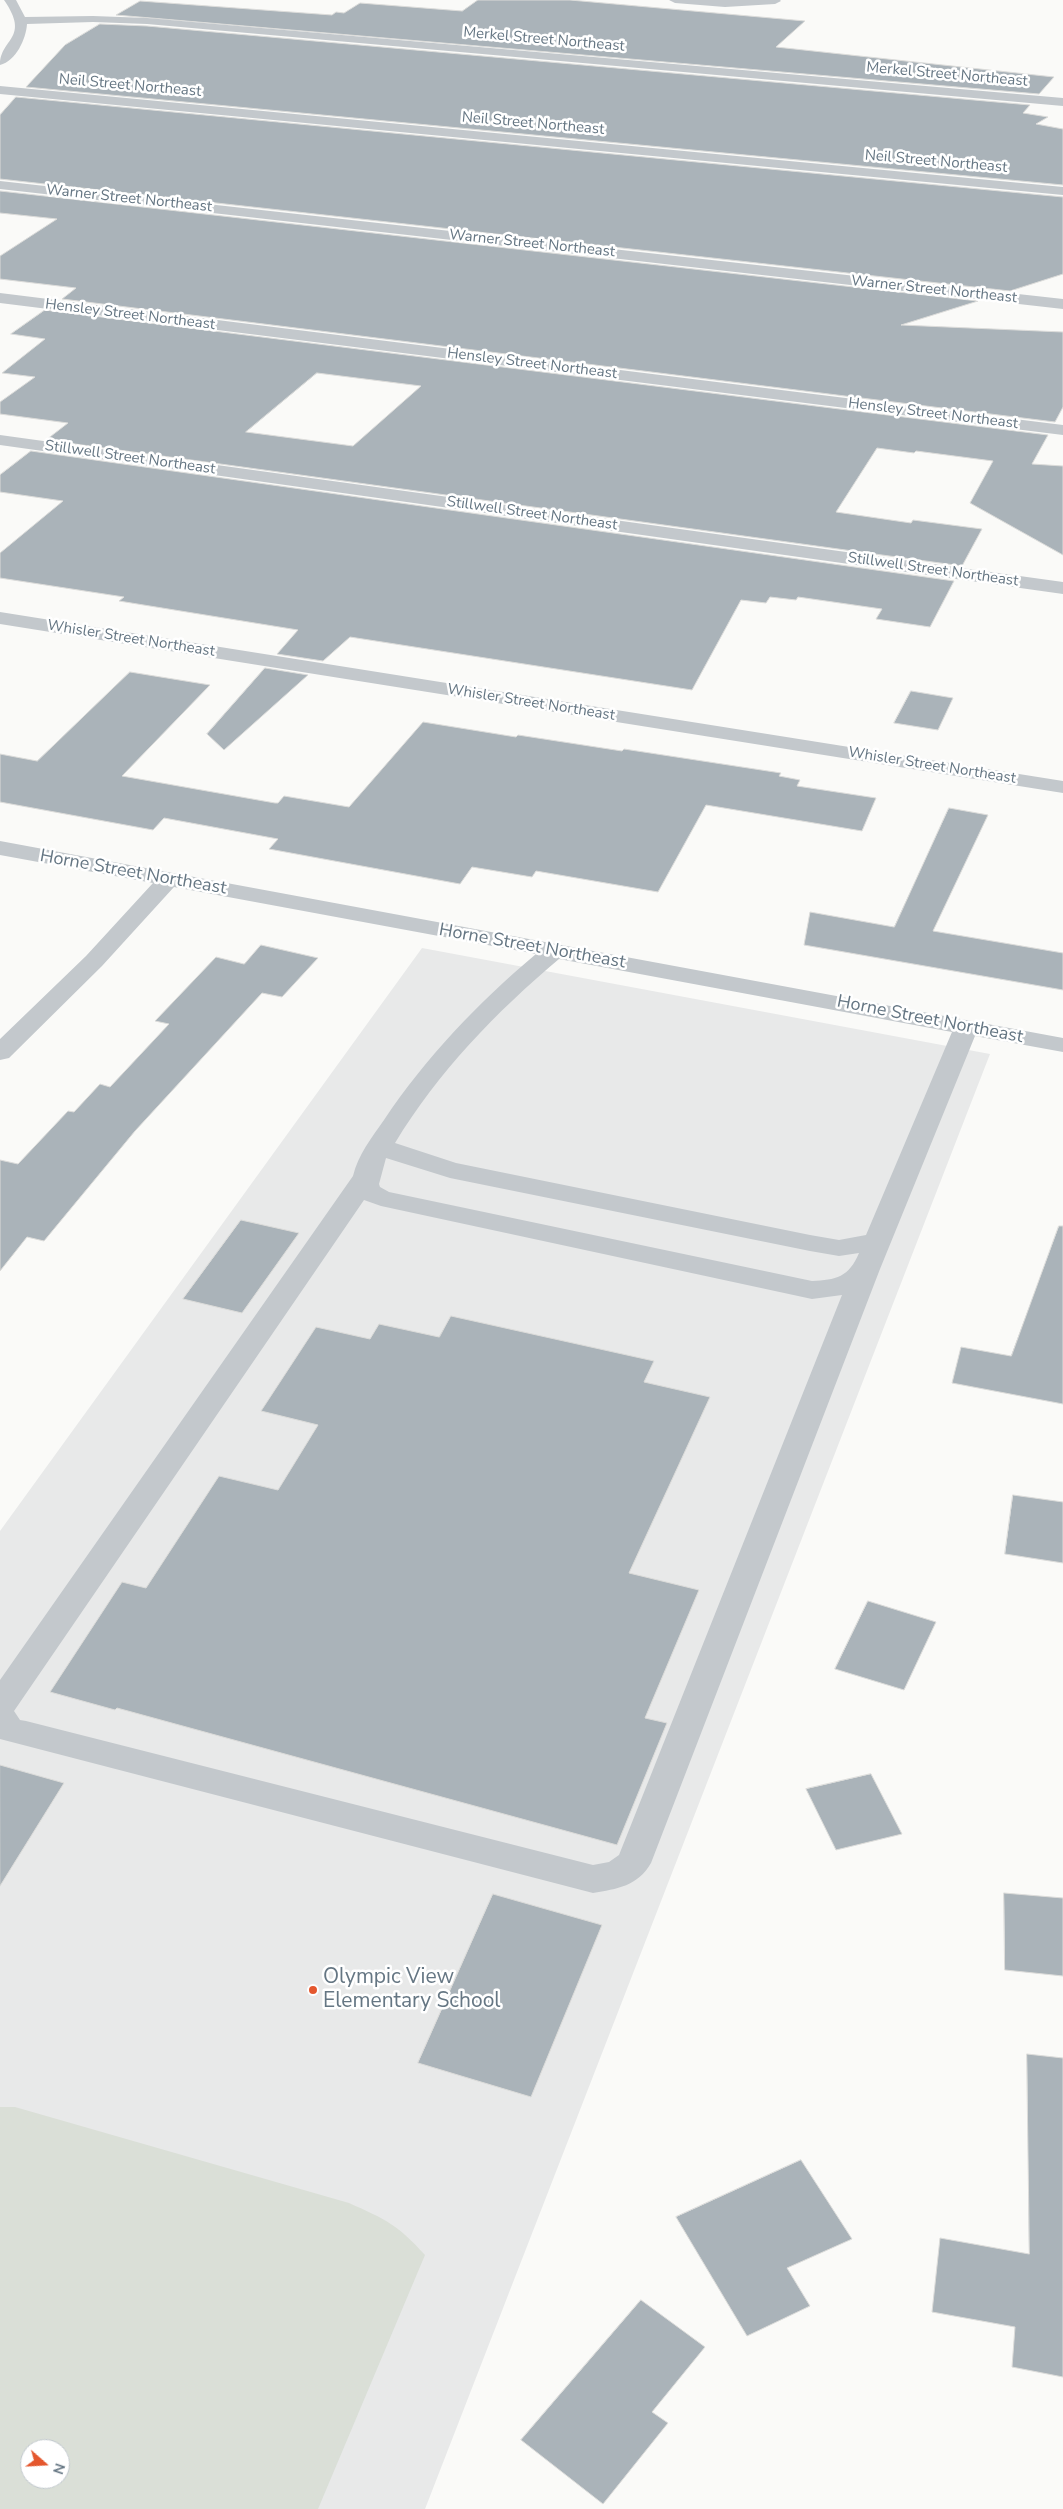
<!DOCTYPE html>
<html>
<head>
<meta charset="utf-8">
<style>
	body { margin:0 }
	#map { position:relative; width:1063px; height:2509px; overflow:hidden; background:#fafaf8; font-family:"Nunito Sans",sans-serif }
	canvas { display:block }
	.north { position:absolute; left:20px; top:2439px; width:50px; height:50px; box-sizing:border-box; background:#fff; border:1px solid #c1c8cd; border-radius:50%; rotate:109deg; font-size:14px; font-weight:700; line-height:20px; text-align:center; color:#657683 }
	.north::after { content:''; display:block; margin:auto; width:18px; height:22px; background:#e4572e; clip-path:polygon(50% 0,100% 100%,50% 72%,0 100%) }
</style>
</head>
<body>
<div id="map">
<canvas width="1063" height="2509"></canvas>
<div class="north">N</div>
</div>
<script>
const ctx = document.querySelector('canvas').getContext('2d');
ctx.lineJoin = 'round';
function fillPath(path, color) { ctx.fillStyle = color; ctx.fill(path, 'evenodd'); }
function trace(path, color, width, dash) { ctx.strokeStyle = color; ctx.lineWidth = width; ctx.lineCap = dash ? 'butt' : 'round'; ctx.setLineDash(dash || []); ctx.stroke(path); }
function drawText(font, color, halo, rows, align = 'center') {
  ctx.font = font + ' "Nunito Sans",sans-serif'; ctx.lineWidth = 5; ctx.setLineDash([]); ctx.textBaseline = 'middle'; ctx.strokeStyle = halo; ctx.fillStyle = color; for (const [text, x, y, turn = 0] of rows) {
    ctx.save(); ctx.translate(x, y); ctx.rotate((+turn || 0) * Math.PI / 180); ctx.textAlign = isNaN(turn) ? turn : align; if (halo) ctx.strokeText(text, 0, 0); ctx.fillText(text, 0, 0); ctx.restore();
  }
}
const built = new Path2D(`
	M422,948L990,1054L425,2509H0V1531ZM30,2449H60V2479H30Z`);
const green = new Path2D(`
	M0,2107H15L349,2203C385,2219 398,2225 425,2255L318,2509H0ZM30,2449H60V2479H30Z`);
const building = new Path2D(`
	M478,0H570L805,21L776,47L1054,77L1039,94L116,15L140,1L332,15L336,12L344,13L360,3L462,11Z
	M100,24L147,26L1030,105L1023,113L1048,117L1036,124L1063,129V185L26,87L65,45Z
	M16,97L1063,197V274L1010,291L0,179V115Z
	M0,191L978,301L901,325L1063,332V407L1055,422L62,299L76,288L0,279V256L57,219L0,213Z
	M45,310L1048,435L1032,464L1063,466V555L970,503L993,461L916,451L914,453L877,448L836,512L911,523L913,520L982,529L962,566L46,440L68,423L0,414V402L35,377L2,373L45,339L11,334ZM317,373L421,386L353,446L246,432Z
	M31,451L954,581L930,627L876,619L882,609L798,597L796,600L770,597L766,603L741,600L692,690L350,637L323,661L277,654L298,630L119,601L124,597L0,578V553L63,501L0,492V475Z
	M265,668L308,675L224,750L207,734Z
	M130,672L210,685L122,776L275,803H278L284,796L349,807L423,722L516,737L518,735L622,751L624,749L781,773L779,776L800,780L797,786L876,798L862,831L706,805L658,892L536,871L532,877L472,867L460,884L269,849L278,839L164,818L153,830L0,802V754L37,761Z
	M911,691L953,698L938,730L894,723Z
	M949,808L988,815L933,931L1063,953V990L804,945L810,912L894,927Z
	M261,945L318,958L282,997L262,993L135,1131L44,1241L27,1237L0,1271V1160L18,1164L68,1111L74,1112L100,1084L110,1087L169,1024L155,1021L216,957L244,964Z
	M241,1220L299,1233L242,1313L183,1299Z
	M1059,1226H1063V1404L952,1383L961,1347L1011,1356Z
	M451,1316L654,1361L644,1382L710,1397L629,1573L699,1590L645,1718L667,1723L617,1845L117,1708L115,1710L50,1692L122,1582L146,1588L219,1476L278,1490L318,1425L261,1411L316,1327L370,1339L379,1324L439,1337Z
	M1013,1495L1063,1502V1563L1005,1554Z
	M868,1601L936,1622L904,1690L835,1669Z
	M0,1765L64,1783L0,1886Z
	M871,1774L902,1834L836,1850L806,1789Z
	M1004,1893L1063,1898V1976L1005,1970Z
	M493,1894L602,1925L531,2097L418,2063Z
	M1027,2054L1063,2058V2377L1012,2367L1015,2327L932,2312L940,2238L1029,2254Z
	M801,2160L852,2239L787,2268L810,2306L747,2336L676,2217Z
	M641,2300L705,2347L652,2412L668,2423L603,2504L521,2440Z`);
const minor = new Path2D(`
	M4,0H16L25,17L93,16L147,18L1063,98V106L147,24L93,22L27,24C26,39 16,61 0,65C0,38 31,39 4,0Z
	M669,0H780L781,1L775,4L725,7L675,3Z
	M0,86L1063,187V195L0,94Z
	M0,181L1063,299V309L0,189Z
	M0,293L1063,425V435L0,303Z
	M0,435L1063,582V594L0,445Z
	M0,612L1063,781V793L0,624Z
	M0,841L1063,1038V1052L975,1036L880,1269L651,1863C638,1886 617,1889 593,1893L0,1739V1680L353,1176C358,1155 372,1137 384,1120C426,1057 478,1003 536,954L174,887L102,966L9,1058L0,1060V1039L86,956L153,883L0,855ZM559,959L952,1032L866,1235L839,1240L810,1235L456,1163L395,1143C438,1072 496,1012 559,959ZM386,1158L450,1178L810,1251L839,1256L859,1253C849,1277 836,1280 812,1281L389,1192L380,1187L379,1184ZM364,1200L381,1206L812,1299L842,1295L619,1855L609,1862L593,1865L26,1721L20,1720L14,1711Z`);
const markers = [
	[313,1990,5,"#e4572e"]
];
const farStreetnames = [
	["Merkel Street Northeast",544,40,5],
	["Merkel Street Northeast",947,75,5],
	["Neil Street Northeast",130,86,5],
	["Neil Street Northeast",533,124,5],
	["Neil Street Northeast",936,162,5],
	["Warner Street Northeast",129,199,6],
	["Warner Street Northeast",532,244,6],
	["Warner Street Northeast",934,290,6],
	["Hensley Street Northeast",130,315,7],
	["Hensley Street Northeast",532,364,7],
	["Hensley Street Northeast",933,414,7],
	["Stillwell Street Northeast",130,458,8],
	["Stillwell Street Northeast",532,514,8],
	["Stillwell Street Northeast",933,570,8],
	["Whisler Street Northeast",131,639,9],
	["Whisler Street Northeast",531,703,9],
	["Whisler Street Northeast",932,766,9]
];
const streetNames = [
	["Horne Street Northeast",133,873,10],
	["Horne Street Northeast",532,947,10],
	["Horne Street Northeast",930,1020,11]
];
const nearPoinames = [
	["Olympic View",323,1978],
	["Elementary School",323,2002]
];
fillPath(built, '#e8e9e9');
fillPath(green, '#dadfd7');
fillPath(building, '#aab3b9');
trace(building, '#dcdcda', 1);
fillPath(minor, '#c3c8cc');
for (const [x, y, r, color] of markers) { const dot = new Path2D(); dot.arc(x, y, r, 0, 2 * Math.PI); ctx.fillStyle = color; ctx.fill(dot); trace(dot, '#fff', 2); }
drawText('15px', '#657683', '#fff', farStreetnames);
drawText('18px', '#657683', '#fff', streetNames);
drawText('21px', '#657683', '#fff', nearPoinames, 'left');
</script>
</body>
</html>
